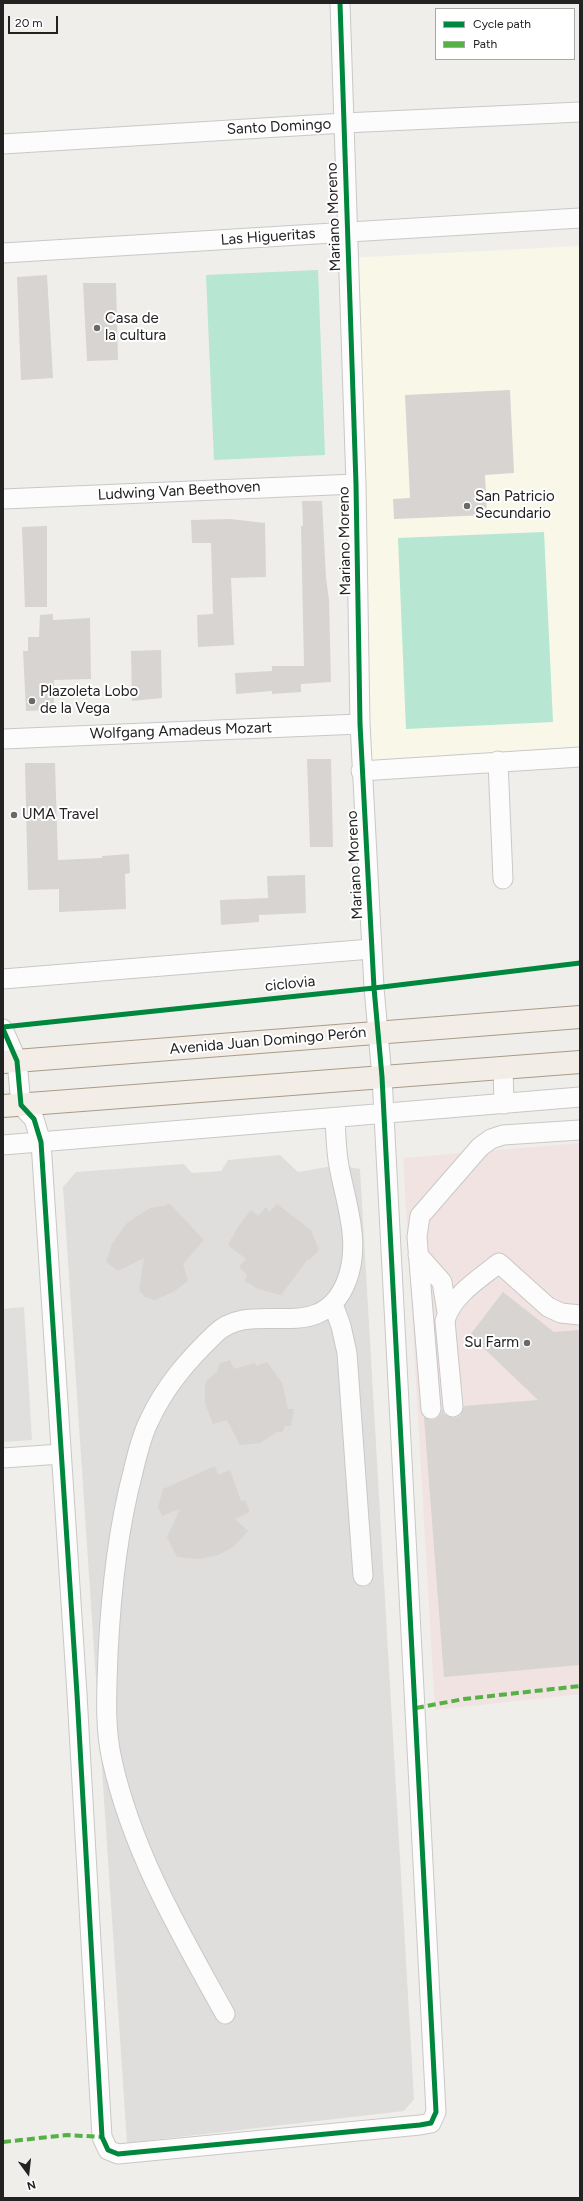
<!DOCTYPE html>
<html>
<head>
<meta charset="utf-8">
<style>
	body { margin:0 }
	#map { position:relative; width:583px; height:2201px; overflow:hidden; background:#f0eeeb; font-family:Figtree,sans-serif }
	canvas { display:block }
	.frame { position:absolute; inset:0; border:4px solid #222; pointer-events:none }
	.legend { position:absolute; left:435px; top:8px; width:140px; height:52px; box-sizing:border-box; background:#fff; border:1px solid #a7a7a7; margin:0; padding:5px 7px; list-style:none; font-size:12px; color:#222 }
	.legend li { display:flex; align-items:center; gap:8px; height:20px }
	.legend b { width:20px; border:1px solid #a7a7a7 }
	.north { position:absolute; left:8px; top:2153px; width:40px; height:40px; -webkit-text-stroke:3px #fff; paint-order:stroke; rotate:165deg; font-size:11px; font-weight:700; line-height:16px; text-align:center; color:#222 }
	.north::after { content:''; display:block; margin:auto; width:14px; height:18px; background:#222; clip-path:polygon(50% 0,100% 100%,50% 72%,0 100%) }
	.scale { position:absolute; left:8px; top:16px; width:50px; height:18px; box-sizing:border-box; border:2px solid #222; border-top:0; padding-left:5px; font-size:12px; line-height:14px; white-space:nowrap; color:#222; -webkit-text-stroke:3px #fff; paint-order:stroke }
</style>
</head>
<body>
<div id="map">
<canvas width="583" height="2201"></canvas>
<div class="frame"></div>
<ul class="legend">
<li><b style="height:5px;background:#00873e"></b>Cycle path</li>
<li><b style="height:5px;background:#55b145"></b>Path</li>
</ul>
<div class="north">N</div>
<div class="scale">20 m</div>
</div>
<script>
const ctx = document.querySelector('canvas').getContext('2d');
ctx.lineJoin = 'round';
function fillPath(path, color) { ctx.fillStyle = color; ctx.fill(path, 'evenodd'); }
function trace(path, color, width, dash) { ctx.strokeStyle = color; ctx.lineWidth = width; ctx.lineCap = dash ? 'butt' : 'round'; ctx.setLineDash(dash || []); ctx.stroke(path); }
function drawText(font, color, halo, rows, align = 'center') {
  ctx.font = font + ' Figtree,sans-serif'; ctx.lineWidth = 4; ctx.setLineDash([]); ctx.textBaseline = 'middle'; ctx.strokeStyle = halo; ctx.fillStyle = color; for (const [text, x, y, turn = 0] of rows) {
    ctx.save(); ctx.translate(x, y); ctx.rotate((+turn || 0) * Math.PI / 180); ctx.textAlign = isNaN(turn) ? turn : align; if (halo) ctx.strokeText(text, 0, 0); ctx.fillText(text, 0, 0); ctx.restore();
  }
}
const residential = new Path2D(`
	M280,1155L298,1172L338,1165L360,1169L414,2099L404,2111L127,2143L63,1187L76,1172L184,1164L192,1173L221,1171L228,1160Z`);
const commercial = new Path2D(`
	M580,1143V1694L435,1710L403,1158Z`);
const education = new Path2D(`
	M580,246V755L361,771L347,258Z`);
const pitch = new Path2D(`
	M318,270L325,455L214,460L206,275Z
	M544,532L553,722L406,729L398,538Z`);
const parking = new Path2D(`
	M24,1307L32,1440L3,1442V1309Z`);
const building = new Path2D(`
	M47,275L53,378L21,380L17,277Z
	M83,283H116L118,360L87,361Z
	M510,390L514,473L485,475L487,515L394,519L393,499L410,498L405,395Z
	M302,501H322L326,578L329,600L331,682L301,684V692L272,694V691L236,694L235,673L272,671V666H304L301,526H303Z
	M230,519L265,523L266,577L231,578L234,645L198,647L197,615L213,614L211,543H192L191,520Z
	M47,526V607H25L22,527Z
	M53,614V620L90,618L91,679L54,680V710L26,711L23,651H28V637H39L40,615Z
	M161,650L162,698L132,701L131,651Z
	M307,759H331L333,847H310Z
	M25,763H55L58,860L102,858V856L129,854L130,873L125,874L126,909L59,912V889L28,890Z
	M305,875L306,913L259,915V922L221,925L220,900L268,898L267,876Z
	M169,1203L204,1240L183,1264L188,1281L173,1292L155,1300L145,1297L139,1290L144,1258L118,1271L106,1262L112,1244L127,1223L150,1208L165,1206Z
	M277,1204L311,1230L319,1250L309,1260L308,1259L281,1295L258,1289L245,1281L247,1275L239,1267L246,1259L228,1245L238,1227L251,1210L258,1216L266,1207L269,1212Z
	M503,1292L554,1332L580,1330V1665L444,1677L424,1417L432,1420L437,1418L441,1414L442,1408L444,1414L454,1418L460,1416L464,1406L538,1400L470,1335Z
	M230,1360L234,1369L255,1363L256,1366L267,1362L282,1383L288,1409H294L291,1426H285L282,1432H277L260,1443L240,1445L227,1420L213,1424L205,1403V1386L207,1380L217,1372L220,1363Z
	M215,1466L218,1475L230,1470L241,1501L245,1500L250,1512L235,1519L248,1531L233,1547L218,1555L199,1559L177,1557L167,1537L180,1509L162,1516L158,1507L163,1489Z`);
const minor = new Path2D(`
	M3,144L344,123L580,112
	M3,253L580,218
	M3,499L356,484
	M3,739L360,724
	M498,761L503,879
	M361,771L580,757
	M3,979L371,949
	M3,1029L17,1061L21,1105L34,1119L41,1142L77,1694L102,2137L108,2150L118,2154L420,2125L431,2123L436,2112L382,1077L374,988L360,724L356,484L340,3
	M503,1068L504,1104
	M3,1145L580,1097
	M418,1255L442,1282L447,1312
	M333,1304L341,1326L347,1353L363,1576
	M453,1407L445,1321C451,1296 479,1279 499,1263L548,1307L561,1313L580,1315
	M431,1409L417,1237L420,1216L480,1147L491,1139L503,1135L580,1130
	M3,1458L61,1454
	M225,2014C180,1933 132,1851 112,1760C104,1725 107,1689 108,1654C111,1592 117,1532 133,1472C137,1455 141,1437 149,1421C165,1386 188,1360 215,1334C253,1296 321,1349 347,1280C361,1242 346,1204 339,1166C336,1151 336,1134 335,1119`);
const major = new Path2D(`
	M3,1062L580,1017
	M3,1106L580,1062`);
const quiet = new Path2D(`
	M416,1708L464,1699L580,1686
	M3,2142L67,2135L102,2137`);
const cycleway = new Path2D(`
	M3,1027L374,988L580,963
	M3,1029L17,1061L21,1105L34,1119L41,1142L77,1694L102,2137L108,2150L118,2154L420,2125L431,2123L436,2112L382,1077L374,988L360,724L356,484L340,3`);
const markers = [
	[97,328,4,"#6a6968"],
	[467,506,4,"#6a6968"],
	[32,701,4,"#6a6968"],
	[14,815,4,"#6a6968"],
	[527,1343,4,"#6a6968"]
];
const streetNames = [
	["Santo Domingo",279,127,-3],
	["Mariano Moreno",334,217,-92],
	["Las Higueritas",268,237,-4],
	["Ludwing Van Beethoven",179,491,-3],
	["Mariano Moreno",345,541,-91],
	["Wolfgang Amadeus Mozart",181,731,-2],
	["Mariano Moreno",355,865,-93],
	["ciclovia",290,984,-6],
	["Avenida Juan Domingo Perón",268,1041,-5]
];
const poiNames = [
	["Casa de",105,319],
	["la cultura",105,336],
	["San Patricio",475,497],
	["Secundario",475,514],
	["Plazoleta Lobo",40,692],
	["de la Vega",40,709],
	["UMA Travel",22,815],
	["Su Farm",519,1343,"right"]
];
fillPath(residential, '#dfdedc');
fillPath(commercial, '#f1e3e1');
fillPath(education, '#f8f7e8');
fillPath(pitch, '#b7e6d2');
fillPath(parking, '#e0dfde');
fillPath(building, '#d7d4d2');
trace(minor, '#c9c8c7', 21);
trace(major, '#a79c86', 24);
trace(minor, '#fdfcfc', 19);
trace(major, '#f3ede7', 22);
trace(quiet, '#55b145', 4, [8, 4]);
trace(cycleway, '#00873e', 5);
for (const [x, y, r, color] of markers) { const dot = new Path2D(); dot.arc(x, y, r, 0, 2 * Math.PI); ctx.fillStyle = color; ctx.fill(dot); trace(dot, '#fff', 1.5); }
drawText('15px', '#222', '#fff', streetNames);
drawText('15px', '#222', '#fff', poiNames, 'left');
</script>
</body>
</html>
